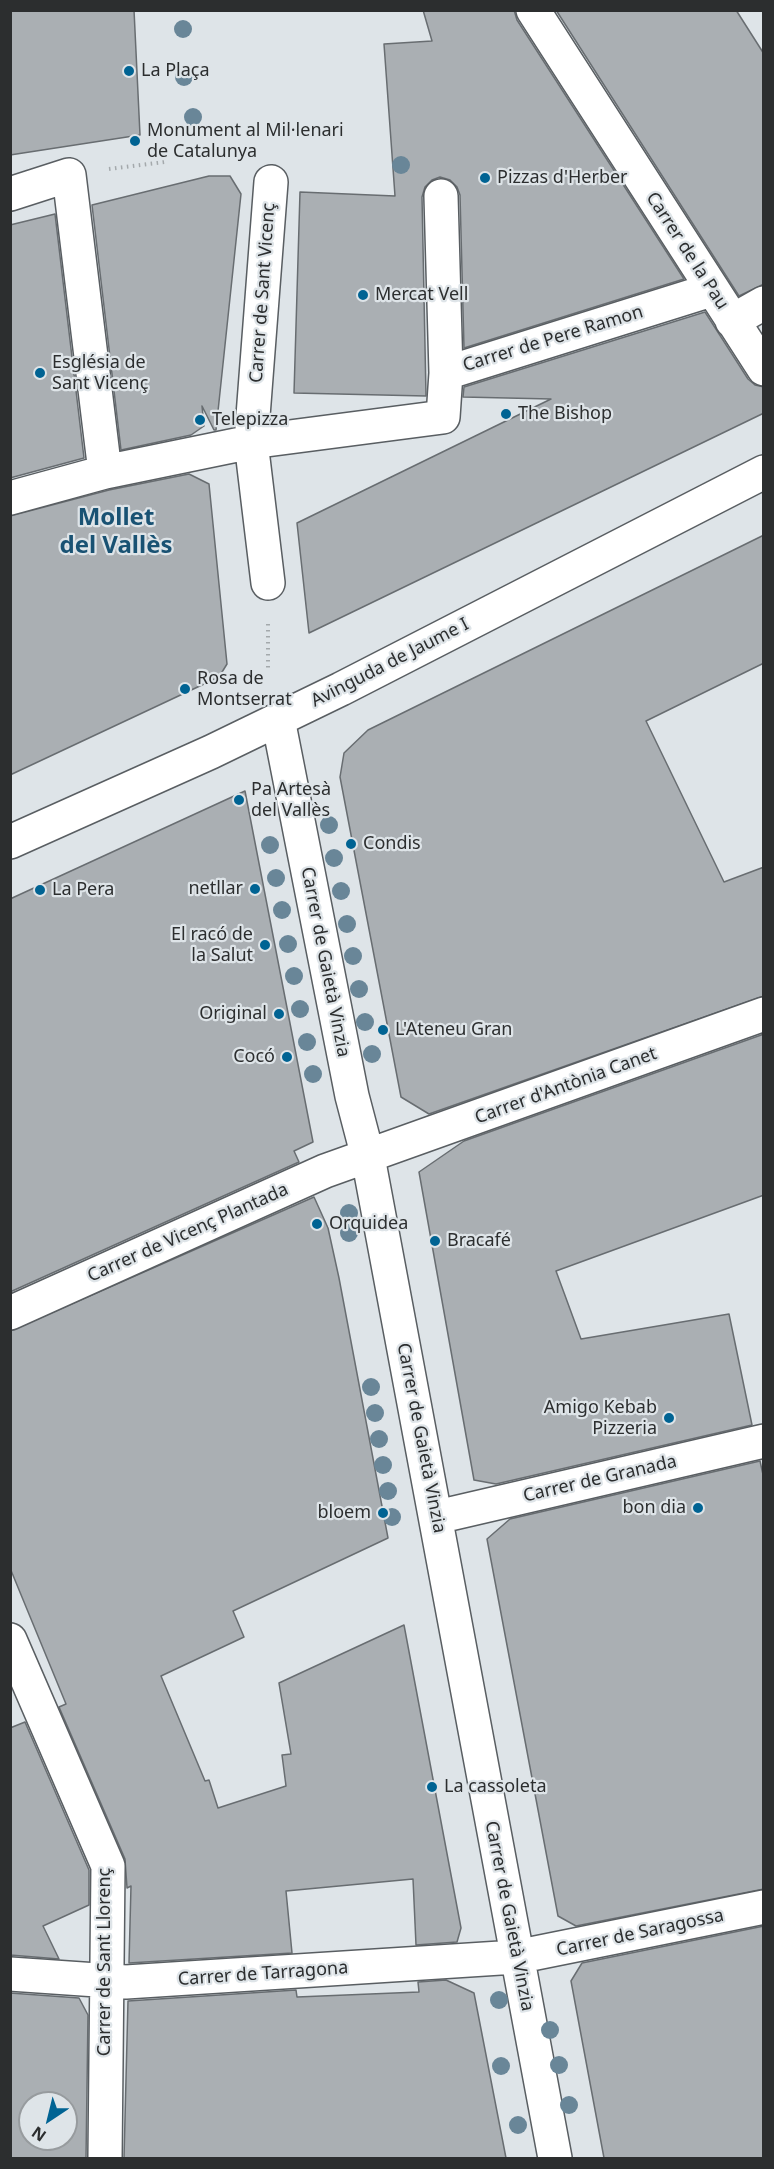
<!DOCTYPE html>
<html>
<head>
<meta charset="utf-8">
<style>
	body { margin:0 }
	#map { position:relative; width:774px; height:2169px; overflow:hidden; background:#dee4e8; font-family:"Noto Sans",sans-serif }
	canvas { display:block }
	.frame { position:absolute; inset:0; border:12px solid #2c2e2f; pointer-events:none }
	.north { position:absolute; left:18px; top:2091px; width:60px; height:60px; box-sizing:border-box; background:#dee4e8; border:2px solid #979b9e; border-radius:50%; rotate:215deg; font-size:16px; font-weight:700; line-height:24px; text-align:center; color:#2c2e2f }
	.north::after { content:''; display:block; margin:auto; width:21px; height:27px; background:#006393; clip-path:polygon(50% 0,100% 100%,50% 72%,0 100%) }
</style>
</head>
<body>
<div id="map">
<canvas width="774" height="2169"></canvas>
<div class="frame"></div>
<div class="north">N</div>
</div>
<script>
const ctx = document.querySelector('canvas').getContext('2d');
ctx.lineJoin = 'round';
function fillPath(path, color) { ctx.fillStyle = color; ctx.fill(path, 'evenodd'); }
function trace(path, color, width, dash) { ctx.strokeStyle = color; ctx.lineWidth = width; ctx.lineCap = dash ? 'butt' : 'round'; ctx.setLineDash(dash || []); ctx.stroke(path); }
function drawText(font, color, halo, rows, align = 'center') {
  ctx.font = font + ' "Noto Sans",sans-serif'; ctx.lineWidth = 4.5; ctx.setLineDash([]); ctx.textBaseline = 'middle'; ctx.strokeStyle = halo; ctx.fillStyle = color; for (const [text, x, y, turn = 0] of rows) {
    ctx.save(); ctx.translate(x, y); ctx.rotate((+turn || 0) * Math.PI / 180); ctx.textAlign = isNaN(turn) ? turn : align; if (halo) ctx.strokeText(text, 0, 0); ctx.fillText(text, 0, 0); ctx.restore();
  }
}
const building = new Path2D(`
	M10,10H134L140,135L10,155Z
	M423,10H514L517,20L684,279L464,348L460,195L457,187L450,180L440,177L432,180L425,187L422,197L426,396L294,393L300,192L395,196L384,44L432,41Z
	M556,10H736L764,54V284L739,296Z
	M209,176H230L241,194L216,430H214L202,406L204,426L191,435L121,450L92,205Z
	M55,214L84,458L10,478V225Z
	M705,312L748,379L755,385L764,387V413L309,633L297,523L551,399L463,397L464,387Z
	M189,474L209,484L227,664L219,677L10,775V516L109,490Z
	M764,535V663L646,721L724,882L764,867V996L429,1114L401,1097L340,777L344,753L368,730Z
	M245,791L313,1142L294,1151L299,1162L10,1292V899Z
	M764,1034V1195L556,1271L581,1339L729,1314L752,1425L496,1484L474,1480L419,1172L464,1141Z
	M314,1197L328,1228L339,1278L388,1538L233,1611L244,1637L161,1676L205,1781L209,1780L218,1808L286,1786L282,1755L291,1754L279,1683L404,1625L461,1928L457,1942L416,1945L413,1879L286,1891L292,1953L129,1963L131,1886L127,1888L125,1859L59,1707L66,1704L10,1568V1331Z
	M760,1461L764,1479V1889L576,1926L558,1916L487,1539L510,1519Z
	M25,1722L89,1870V1905L43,1926L59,1959L10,1955V1728Z
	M764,1926V2158H604L571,1981L582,1963Z
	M446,1980L474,1993L506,2158H124L128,2001L296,1990L297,1997L419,1992L418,1982Z
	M10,1993L79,1998L88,2015L86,2158H10ZM30,2103H66V2139H30Z`);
const path = new Path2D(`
	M109,169L165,162
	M268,624V669`);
const minor = new Path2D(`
	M533,10L764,369
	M10,194L69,175L105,472
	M441,196L446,373
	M732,321L764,303
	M10,498L105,472L251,442L443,417L446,373L711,290
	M268,583L251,442L271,182
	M278,719L352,1096L368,1157L555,2158
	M10,842L211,752L341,689L764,472
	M10,1313L325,1171L764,1014
	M437,1517L764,1441
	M10,1640L108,1866L105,2158
	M10,1974L126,1982L516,1957L764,1907`);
const trees = [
	[183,29],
	[184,77],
	[193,117],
	[401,165],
	[329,825],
	[270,845],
	[334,858],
	[276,878],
	[341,891],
	[282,910],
	[347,924],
	[288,944],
	[353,956],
	[294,976],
	[359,989],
	[300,1009],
	[365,1022],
	[307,1042],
	[372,1054],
	[313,1074],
	[349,1213],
	[349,1233],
	[371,1387],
	[375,1413],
	[379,1439],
	[383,1465],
	[388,1491],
	[392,1517],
	[499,2000],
	[550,2030],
	[559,2065],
	[501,2066],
	[569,2105],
	[518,2125]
];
const markers = [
	[129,71,6,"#006393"],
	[135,141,6,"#006393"],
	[485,178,6,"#006393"],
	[363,295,6,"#006393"],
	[40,373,6,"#006393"],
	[506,414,6,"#006393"],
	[200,420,6,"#006393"],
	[185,689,6,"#006393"],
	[239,800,6,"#006393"],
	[351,844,6,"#006393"],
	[255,889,6,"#006393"],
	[40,890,6,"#006393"],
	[265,945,6,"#006393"],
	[279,1014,6,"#006393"],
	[383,1030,6,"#006393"],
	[287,1057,6,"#006393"],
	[317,1224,6,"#006393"],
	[435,1241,6,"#006393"],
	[669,1418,6,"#006393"],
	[698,1508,6,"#006393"],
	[383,1513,6,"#006393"],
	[432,1787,6,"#006393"]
];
const poiNames = [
	["La Plaça",141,71],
	["Monument al Mil·lenari",147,131],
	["de Catalunya",147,152],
	["Pizzas d'Herber",497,178],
	["Mercat Vell",375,295],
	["Església de",52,363],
	["Sant Vicenç",52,384],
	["The Bishop",518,414],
	["Telepizza",212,420],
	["Rosa de",197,679],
	["Montserrat",197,700],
	["Pa Artesà",251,790],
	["del Vallès",251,811],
	["Condis",363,844],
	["netllar",243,889,"right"],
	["La Pera",52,890],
	["El racó de",253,935,"right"],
	["la Salut",253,956,"right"],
	["Original",267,1014,"right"],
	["L'Ateneu Gran",395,1030],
	["Cocó",275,1057,"right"],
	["Orquidea",329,1224],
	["Bracafé",447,1241],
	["Amigo Kebab",657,1408,"right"],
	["Pizzeria",657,1429,"right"],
	["bon dia",686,1508,"right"],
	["bloem",371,1513,"right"],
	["La cassoleta",444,1787]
];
const streetNames = [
	["Carrer de la Pau",687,251,57],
	["Carrer de Sant Vicenç",263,293,-86],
	["Carrer de Pere Ramon",553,339,-17],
	["Avinguda de Jaume I",390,663,-27],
	["Carrer de Gaietà Vinzia",325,962,79],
	["Carrer d'Antònia Canet",566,1086,-20],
	["Carrer de Vicenç Plantada",188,1233,-24],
	["Carrer de Gaietà Vinzia",421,1438,79],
	["Carrer de Granada",600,1479,-13],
	["Carrer de Gaietà Vinzia",509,1916,79],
	["Carrer de Saragossa",640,1933,-12],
	["Carrer de Sant Llorenç",105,1962,-90],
	["Carrer de Tarragona",263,1974,-4]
];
const districtNames = [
	["Mollet",116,518],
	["del Vallès",116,546]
];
fillPath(building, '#aaafb3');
trace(building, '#686d71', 1.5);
trace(minor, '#595e62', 36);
trace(path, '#a4a9ac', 4, [1.5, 4.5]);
trace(minor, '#fff', 33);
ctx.fillStyle = '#698698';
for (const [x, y] of trees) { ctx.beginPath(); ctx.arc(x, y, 9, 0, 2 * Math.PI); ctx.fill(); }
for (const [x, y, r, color] of markers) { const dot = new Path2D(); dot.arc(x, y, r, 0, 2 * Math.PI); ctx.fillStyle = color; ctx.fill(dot); trace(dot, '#dee4e8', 2); }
drawText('18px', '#2c2e2f', '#dee4e8', poiNames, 'left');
drawText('18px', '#2c2e2f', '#dee4e8', streetNames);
drawText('bold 24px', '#195273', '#dee4e8', districtNames);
</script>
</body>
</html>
